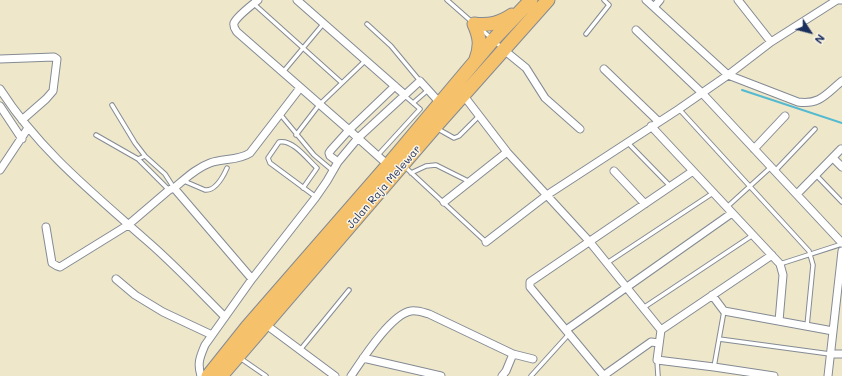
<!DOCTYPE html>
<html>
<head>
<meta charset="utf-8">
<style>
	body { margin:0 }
	#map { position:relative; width:842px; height:376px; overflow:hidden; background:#eee7ca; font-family:Mali,sans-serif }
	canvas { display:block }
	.north { position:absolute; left:790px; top:12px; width:40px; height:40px; -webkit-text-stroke:3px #fcf5e5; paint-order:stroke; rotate:126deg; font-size:11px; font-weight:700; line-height:16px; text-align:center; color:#1b2f5e }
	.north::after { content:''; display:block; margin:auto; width:14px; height:18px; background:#1b2f5e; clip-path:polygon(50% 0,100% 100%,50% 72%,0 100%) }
</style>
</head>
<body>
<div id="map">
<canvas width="842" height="376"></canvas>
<div class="north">N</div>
</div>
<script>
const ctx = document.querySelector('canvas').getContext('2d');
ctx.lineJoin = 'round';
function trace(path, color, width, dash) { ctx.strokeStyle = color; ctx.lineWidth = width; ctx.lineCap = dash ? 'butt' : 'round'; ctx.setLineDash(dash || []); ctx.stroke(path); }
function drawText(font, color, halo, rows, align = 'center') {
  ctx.font = font + ' Mali,sans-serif'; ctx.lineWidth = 3; ctx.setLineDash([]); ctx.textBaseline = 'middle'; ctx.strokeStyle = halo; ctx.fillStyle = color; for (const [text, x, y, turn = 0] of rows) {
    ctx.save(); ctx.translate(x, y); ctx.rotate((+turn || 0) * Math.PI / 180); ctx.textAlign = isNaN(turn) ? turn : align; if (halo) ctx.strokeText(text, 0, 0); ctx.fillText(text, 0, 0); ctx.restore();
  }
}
const stream = new Path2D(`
	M742,90L842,123`);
const lane = new Path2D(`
	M447,0L472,22
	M254,4L342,83
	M367,24L391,46L420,81
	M481,29L502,48
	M586,34L609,5L604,0
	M283,72L324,23
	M413,103L428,90
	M112,105L135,143L145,156
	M679,109L809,251L813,265L807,326
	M280,114L314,155L333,171
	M438,129L454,138L459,136L478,117
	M96,135L138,159L169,190
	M296,135L319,105L366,60
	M627,142L671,187
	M377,156L420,109L405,96
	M138,159L145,156L165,174L174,188
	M404,166L486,242
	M775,171L815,129
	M411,173L426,166L436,165L470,182
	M816,175L842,202
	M184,181L205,190C216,191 223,177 227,168
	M303,188L317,168C308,160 293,139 279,142L268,158L270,163L316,197
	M727,207L771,167
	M607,263L713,193
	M780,264L842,244
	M643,308L753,235
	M719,339L830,354
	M300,350L349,290
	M240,358L266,376
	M657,360L658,376
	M714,367L724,311
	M531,376L569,334`);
const street = new Path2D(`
	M258,0C252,5 237,16 234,23C233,27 235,29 237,32L349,130L388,165
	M297,0L405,95
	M646,0L728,75L798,102C820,105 826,94 842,81
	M738,0L771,42
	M654,7L660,0
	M636,30L702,93L842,243
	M504,50L526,68L545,98L580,129
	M0,59L54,57L57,59L53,91L46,99L22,120
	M604,69L659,122
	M0,89C39,150 93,193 146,240C174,264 199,291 225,317
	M464,96L507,152L589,241L661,330
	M0,106L22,139
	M651,126L780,264L783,275L779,321
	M754,149L785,116
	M833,158L842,167
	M338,162L330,156L329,153L331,150L349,130L395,86
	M0,170L28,128
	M614,171L645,204
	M797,194L841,149
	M444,202L507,152
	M46,227L52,263L57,266L60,267L128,225L169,190L174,188
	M486,242L547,195L679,109L728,75L771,42L837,0H842
	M772,255L661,330L657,360L714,367L774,376
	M116,279L135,295L163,312L212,335
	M252,279L174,188C185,179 196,168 210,163C223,158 238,161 250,153L300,88
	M712,295L724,311L833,331
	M262,324H265L335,376
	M566,330L732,213
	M830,354H842
	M363,358L441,376
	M201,376C197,363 200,357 205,345L252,279L316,197L327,181L338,162L358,138L420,81L440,103
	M351,376C362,360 391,314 411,311C417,310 422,312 429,314L513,354L533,359
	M502,376L506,371L513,354
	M603,376L651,342L659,343
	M604,376L530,287V282L693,171
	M828,376L842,251`);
const highway = new Path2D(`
	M474,24C489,26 500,23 512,15
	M474,24C480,37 481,46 476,59
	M208,376L247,327L388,165L493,40L531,0
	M221,376L435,127L548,0`);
const streetNames = [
	["Jalan Raja Melewar",384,187,-49]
];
trace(stream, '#53bad1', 2);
trace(lane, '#848b94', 5.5);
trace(street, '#848b94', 9);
trace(highway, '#848b94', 15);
trace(lane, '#fff', 3.5);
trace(street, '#fff', 7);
trace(highway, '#f5c16b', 13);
drawText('11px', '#1b2f5e', '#fcf5e5', streetNames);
</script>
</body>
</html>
